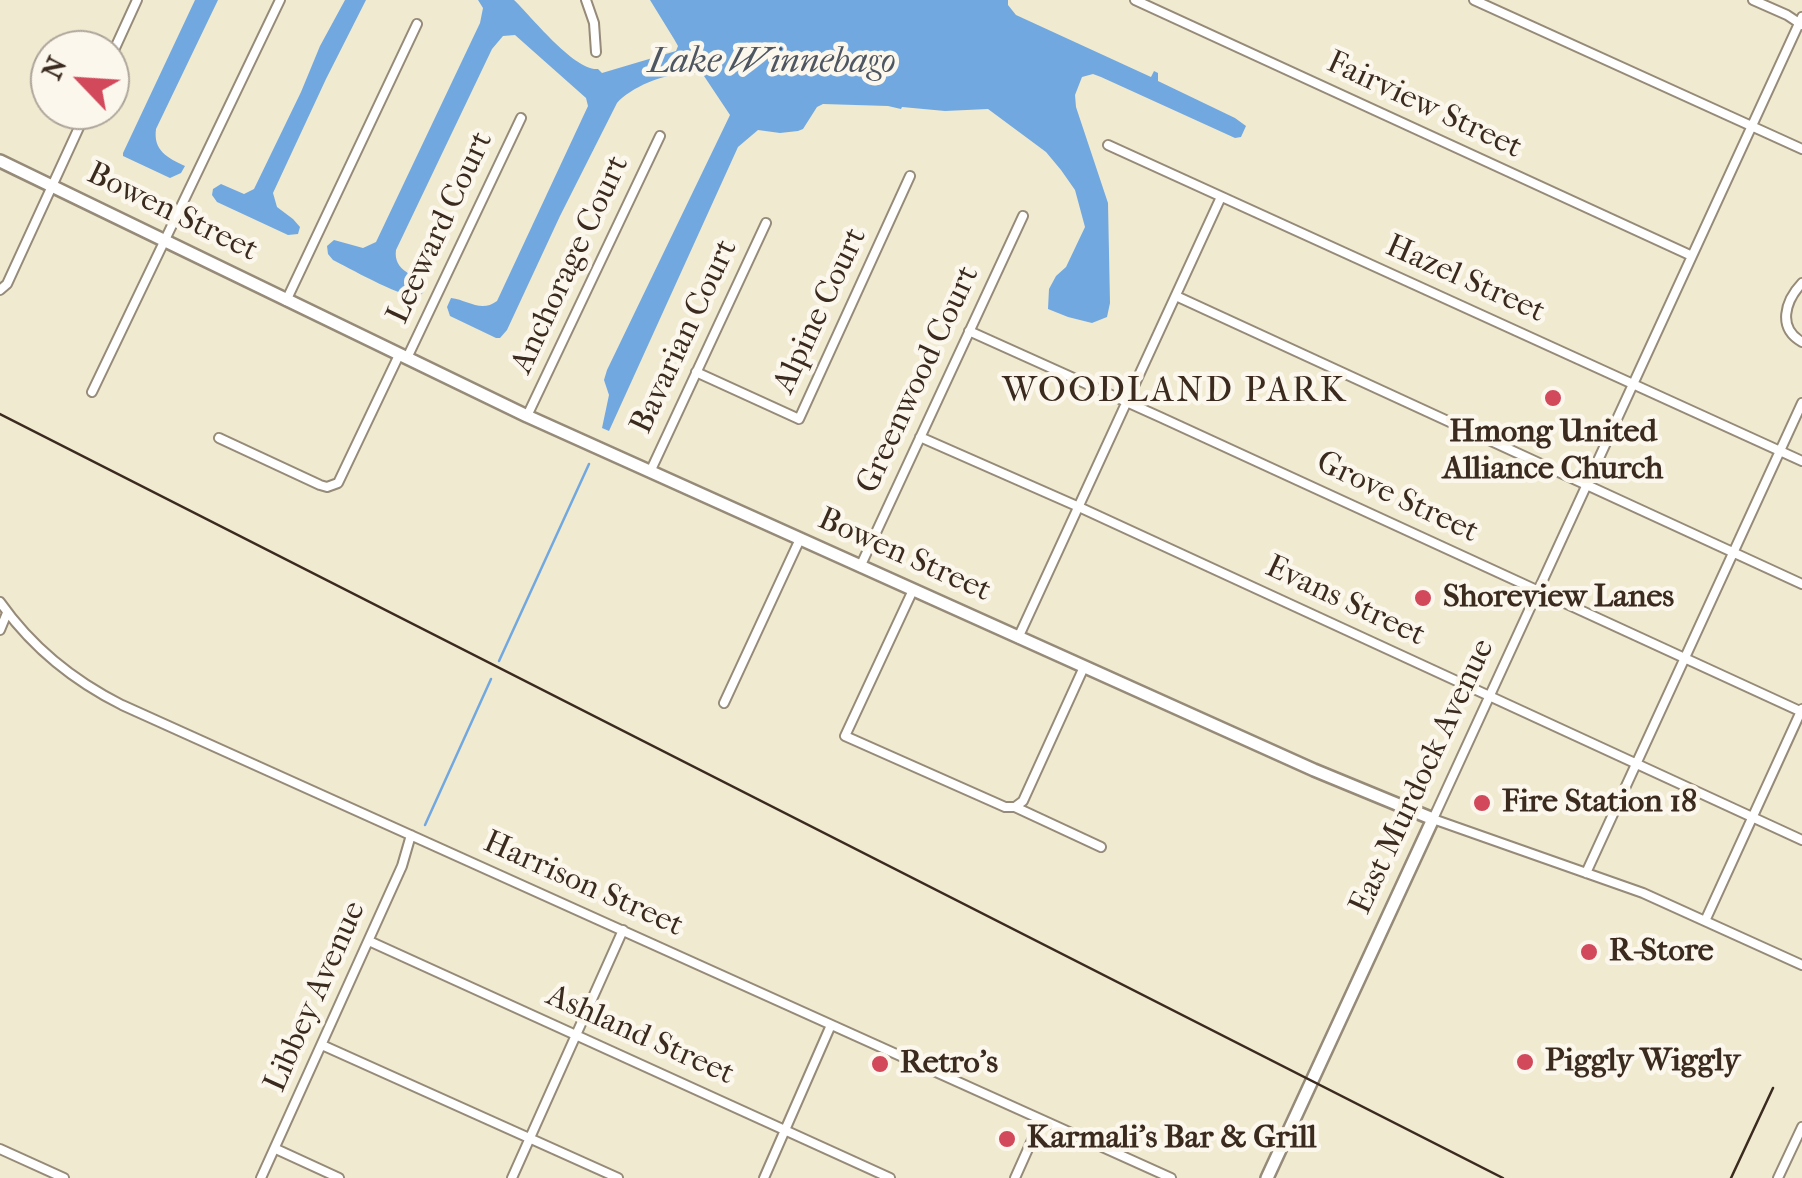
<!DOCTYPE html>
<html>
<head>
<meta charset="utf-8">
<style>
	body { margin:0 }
	#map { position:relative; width:1802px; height:1178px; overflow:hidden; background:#f0ead1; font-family:"IM FELL French Canon",serif }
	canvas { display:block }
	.north { position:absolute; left:30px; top:30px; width:100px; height:100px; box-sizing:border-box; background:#fbf7ec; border:2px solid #aea59a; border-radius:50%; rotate:295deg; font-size:28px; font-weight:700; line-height:40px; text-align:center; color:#3b2a1e }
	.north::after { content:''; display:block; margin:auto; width:35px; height:45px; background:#d1495b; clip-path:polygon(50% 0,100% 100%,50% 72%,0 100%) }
</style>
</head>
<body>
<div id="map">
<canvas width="1802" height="1178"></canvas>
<div class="north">N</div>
</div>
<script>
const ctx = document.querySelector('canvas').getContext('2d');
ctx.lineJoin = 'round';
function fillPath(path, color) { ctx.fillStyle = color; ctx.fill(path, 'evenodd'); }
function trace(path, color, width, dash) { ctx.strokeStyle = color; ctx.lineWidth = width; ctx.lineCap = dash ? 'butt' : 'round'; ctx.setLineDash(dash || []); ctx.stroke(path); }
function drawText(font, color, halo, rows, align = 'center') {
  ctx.font = font + ' "IM FELL French Canon",serif'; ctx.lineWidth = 9; ctx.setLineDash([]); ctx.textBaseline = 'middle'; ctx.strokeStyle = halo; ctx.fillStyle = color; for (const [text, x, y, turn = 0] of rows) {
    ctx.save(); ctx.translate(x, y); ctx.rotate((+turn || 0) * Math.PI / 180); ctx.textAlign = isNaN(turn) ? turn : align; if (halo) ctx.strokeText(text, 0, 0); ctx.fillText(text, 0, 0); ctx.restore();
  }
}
const water = new Path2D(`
	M195,0H218L156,129C153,151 168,158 185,166L181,173L170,178L123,156V153Z
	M345,0H366L326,79L273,193L277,207L293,219L300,227L298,234L288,235L217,202L212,195L213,189L221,184L244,194L254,189L301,92L320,46Z
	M478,0H514C531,16 574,71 598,69L602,73L676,51L678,46L674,39L650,0H1008V5L1016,15L1151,77L1154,71L1158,73V81L1235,118L1246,126L1241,137L1235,138L1101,77L1093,74L1082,77L1075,95L1076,107L1108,203L1110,303L1107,317L1092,323L1068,317L1048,309L1049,289L1056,276L1066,267L1085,227L1075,190L1061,170L1046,152L988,109L945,111L902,107L901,109L888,106L823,104L817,107L803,129L798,131L780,133L758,130L738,147L609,431L602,428L609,395L604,380L607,370L730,115L704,76C679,67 634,84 617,103L560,216L507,330L500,338H496L450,316L447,307L451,298C468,300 481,313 497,301L588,106L586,98L515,35L503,36L492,49L396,250C393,271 414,274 426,285C424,291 424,294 417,296C404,299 347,267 333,260L328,254L327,246L334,240L363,248L376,242L480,23L483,8Z`);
const stream = new Path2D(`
	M499,661L589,464
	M425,825L491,679`);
const minor = new Path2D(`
	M586,0L594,23L596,52
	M1135,0L1692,256
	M1474,0L1802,149
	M1753,0L1787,15L1802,25
	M1802,17L1433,819L1643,893L1802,965
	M110,59L137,0
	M1108,145L1802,461
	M1802,283C1785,301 1777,328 1802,342
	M0,290L7,284L87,110
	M1176,296L1802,584
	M286,301L417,24
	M969,331L1160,417L1802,712
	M407,358L521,118
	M696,372L799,419L910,176
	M92,392L280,0
	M527,416L660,136
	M920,437L1079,507L1802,840
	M219,438L320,485L327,487L338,483L399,355
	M650,472L766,223
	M860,567L1023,216
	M913,590L845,736L1005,807H1015L1023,801L1084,667
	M0,602C31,646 74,681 122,705L1171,1178
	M0,630L7,613
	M1018,638L1221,197
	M724,703L800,539
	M1015,807L1101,847
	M1586,873L1802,403
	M1705,921L1802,709
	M369,941L890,1178
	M322,1045L618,1178
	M0,1149L64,1178
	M276,1149L339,1178
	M261,1178L402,866L411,835
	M512,1178L623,930
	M764,1178L831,1025
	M1015,1178L1041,1120
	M1778,1178L1802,1127`);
const secondary = new Path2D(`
	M0,161L527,416L1314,770L1433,819L1267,1178`);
const rail = new Path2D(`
	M0,414L1503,1178
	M1731,1178L1773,1088`);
const markers = [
	[1553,398,10,"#d1495b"],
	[1423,598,10,"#d1495b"],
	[1482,803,10,"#d1495b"],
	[1589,952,10,"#d1495b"],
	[1525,1062,10,"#d1495b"],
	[880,1064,10,"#d1495b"],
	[1007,1139,10,"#d1495b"]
];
const streetNames = [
	["Fairview Street",1424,106,25],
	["Bowen Street",172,213,26],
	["Leeward Court",441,228,-65],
	["Anchorage Court",571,265,-65],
	["Hazel Street",1465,280,24],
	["Alpine Court",821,311,-65],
	["Bavarian Court",685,337,-65],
	["Greenwood Court",919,380,-65],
	["Grove Street",1397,498,25],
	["Bowen Street",904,556,24],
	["Evans Street",1345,602,25],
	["East Murdock Avenue",1423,777,-65],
	["Harrison Street",583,885,24],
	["Libbey Avenue",316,997,-66],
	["Ashland Street",640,1036,24]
];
const poiNames = [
	["Hmong United",1553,433,"center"],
	["Alliance Church",1553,470,"center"],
	["Shoreview Lanes",1443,598],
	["Fire Station 18",1502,803],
	["R-Store",1609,952],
	["Piggly Wiggly",1545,1062],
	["Retro's",900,1064],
	["Karmali's Bar & Grill",1027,1139]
];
const waterNames = [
	["Lake Winnebago",772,63]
];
const neighbourhoodNames = [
	["WOODLAND PARK",1175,392]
];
fillPath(water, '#72a8e0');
trace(stream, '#72a8e0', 2.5);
trace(minor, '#968a78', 12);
trace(secondary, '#968a78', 16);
trace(minor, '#fff', 8);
trace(secondary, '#fff', 11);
trace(rail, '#3b2a1e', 2.5);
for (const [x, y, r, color] of markers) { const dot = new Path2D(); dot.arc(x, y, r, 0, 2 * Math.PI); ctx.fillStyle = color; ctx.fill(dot); trace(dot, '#fbf7ec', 4); }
drawText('32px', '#3b2a1e', '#fbf7ec', streetNames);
drawText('bold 32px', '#3b2a1e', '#fbf7ec', poiNames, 'left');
drawText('italic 35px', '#4e5662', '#fbf7ec', waterNames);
ctx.letterSpacing = '2.5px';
drawText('35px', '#3b2a1e', '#fbf7ec', neighbourhoodNames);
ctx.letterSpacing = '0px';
</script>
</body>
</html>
